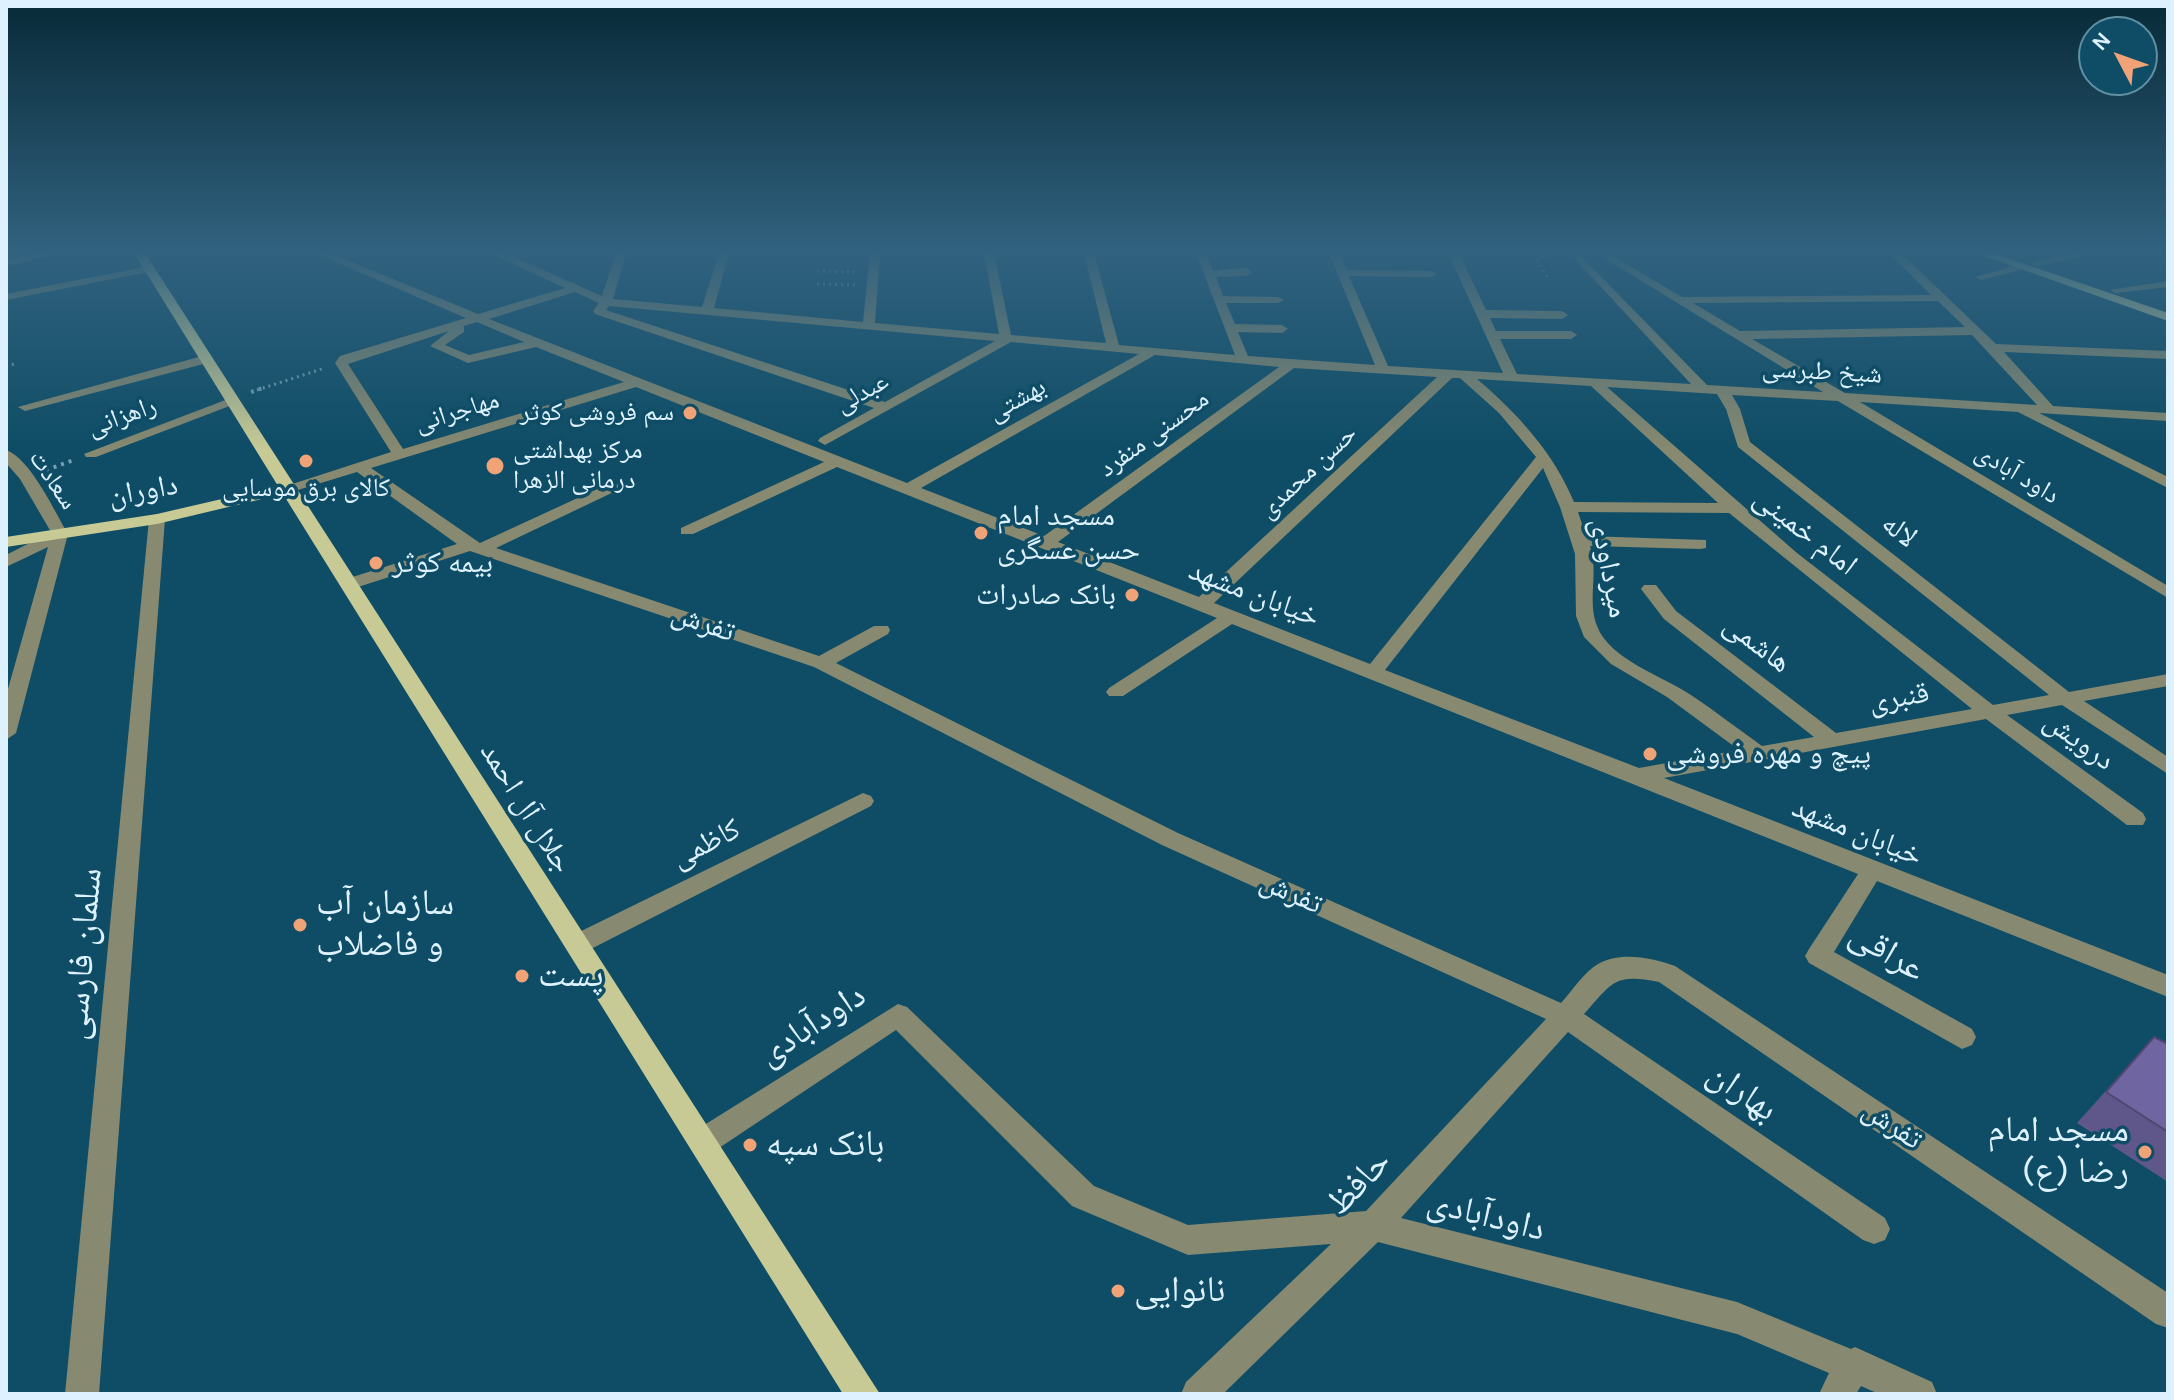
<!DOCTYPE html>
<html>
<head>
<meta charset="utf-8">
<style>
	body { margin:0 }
	#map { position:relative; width:2174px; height:1400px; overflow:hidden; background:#0f4d66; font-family:Karla,sans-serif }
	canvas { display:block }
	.frame { position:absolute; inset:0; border:8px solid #ddf2fe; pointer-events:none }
	.north { position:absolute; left:2078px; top:16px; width:80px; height:80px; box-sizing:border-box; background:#0f4d66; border:2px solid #618fa3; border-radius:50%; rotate:311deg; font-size:22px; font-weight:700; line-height:32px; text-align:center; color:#ddf2fe }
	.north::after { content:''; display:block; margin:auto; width:28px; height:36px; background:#efa377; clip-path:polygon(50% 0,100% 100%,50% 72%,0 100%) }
</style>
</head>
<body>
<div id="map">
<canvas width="2174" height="1400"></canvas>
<div class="frame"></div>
<div class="north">N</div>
</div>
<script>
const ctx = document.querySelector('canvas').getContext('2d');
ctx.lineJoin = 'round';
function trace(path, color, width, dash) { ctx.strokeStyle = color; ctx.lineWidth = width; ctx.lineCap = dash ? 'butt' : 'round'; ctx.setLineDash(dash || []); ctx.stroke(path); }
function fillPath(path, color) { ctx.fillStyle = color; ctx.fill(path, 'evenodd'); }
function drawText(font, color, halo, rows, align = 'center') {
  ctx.font = font + ' Karla,"Noto Naskh Arabic",sans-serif'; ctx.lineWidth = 7; ctx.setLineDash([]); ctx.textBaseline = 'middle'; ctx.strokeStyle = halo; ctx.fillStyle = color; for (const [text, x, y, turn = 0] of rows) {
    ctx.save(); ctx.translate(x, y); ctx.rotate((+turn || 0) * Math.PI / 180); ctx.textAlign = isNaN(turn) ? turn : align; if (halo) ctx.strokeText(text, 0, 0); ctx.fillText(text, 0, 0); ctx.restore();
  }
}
const pathFar1 = new Path2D(`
	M817,271L856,272
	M1547,277L1537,260L1553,253
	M817,284L856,285
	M6,366L15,364
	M257,390L325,368`);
const path = new Path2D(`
	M251,392L263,388
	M46,470L74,460`);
const minor = new Path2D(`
	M38,253H61L6,266V260Z
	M315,253H330L478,314L565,288L490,253H505L602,296L616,253H626L613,299L702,307L719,253H729L714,308L863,322L870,253H880L875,323L999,334L984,253H994L1011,335L1106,343L1084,253H1094L1119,345L1235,355L1196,253H1206L1213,271L1245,267L1253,273L1247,276L1216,277L1223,296L1278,297L1284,300L1278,303H1226L1235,324L1282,325L1288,329L1282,333L1238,332L1248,356L1375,365L1329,253H1340L1347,270L1431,271L1437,274L1431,277L1349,276L1388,366L1503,373L1448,253H1459L1486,310L1562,311L1568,315L1562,319L1490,318L1496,331H1571L1577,335L1571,339H1500L1517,374L1691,384L1575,259L1574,257L1579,254L1707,385L1823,392L1604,258L1613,256L1682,297L1931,295L1889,253H1901L1996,344L2168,351V359L2004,352L2053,406L2168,413V421L2039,413L2168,477V488L2018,412L1860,402L2168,586V598L1838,401L1732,395L1740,409L1750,442L2069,692L2168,674V686L2084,701L2168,757V774L2062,705L2007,715L2143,813L2146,819L2143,825H2127L1986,719L1664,778L2168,975V997L1877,881L1834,952L1972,1029L1976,1037L1972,1045L1962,1049L1809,963L1805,956L1809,949L1858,874L1232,624L1123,696H1109L1106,692L1109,688L1217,618L837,467L693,534H681V528L824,462L636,387L371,468L480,543L608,484H618V490L496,548L819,656L874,626H888L890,630L888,634L836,663L1178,833L1561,1003C1572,991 1584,972 1598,964C1620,951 1653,958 1675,966L2168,1293V1328L2156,1324L1659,982C1614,973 1613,982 1584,1014L1885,1218L1890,1229L1885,1240L1874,1244L1863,1240L1568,1032L1401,1218L1737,1302L1851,1349L1855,1347L1932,1382L1937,1394H1879L1861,1386L1856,1394H1819L1829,1373L1737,1334L1378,1242L1223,1394H1181L1186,1382L1331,1244L1188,1255L1072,1206L896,1030L713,1152L703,1155L693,1152L688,1142L693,1132L898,1004L907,1007L1094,1186L1188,1225L1366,1211L1546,1019L1162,845L814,667L470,551L355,588H343L340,584L343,580L457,544L357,472L288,493L280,488L391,452L335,363L340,356L466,318ZM575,292L599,303L593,311L595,314L874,408L820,438L818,441L825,445L1011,342L1139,354L907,483L489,319ZM1938,301L1965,327L1740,331L1693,303ZM609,306L995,341L885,402L606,310ZM477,322L524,342L469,355L445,345L464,332V326ZM449,331L430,346L468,363L536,347L624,382L403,449L348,364ZM1972,335L2037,405L1845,393L1752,339ZM1155,355L1279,367L1044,536L921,488ZM1294,368L1437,377L1199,597L1058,542ZM1452,378H1460L1499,413L1536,457L1370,664L1214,603ZM1477,379L1591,386L1718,503L1574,502C1553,452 1518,414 1477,379ZM1607,387L1717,394L1726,409L1738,447L2049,695L1993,705L1797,553ZM1543,468L1560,507L1575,554L1576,616L1584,637L1611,664L1667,697L1739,750L1639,768L1385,670ZM1578,512L1729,513L1972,709L1836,733L1676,611L1656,585H1644L1641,589L1664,619L1814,737L1762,746C1738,729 1715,711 1691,695C1663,676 1610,660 1597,626C1587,600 1599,572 1590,546L1700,549L1706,548V540L1586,536Z
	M2072,253H2098L2036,266L2031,263Z
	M2020,264L2025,267L2024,269L1981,280L1975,277Z
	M149,266L154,269L153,271L6,300V294Z
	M2168,281V287L2116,293L2110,290Z
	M206,355L212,359L211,362L25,411L18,407Z
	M228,399L240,402L96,457H86L84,454Z
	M6,450C30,458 55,512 68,534L16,733L6,740V696L48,547L6,567V555L51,532L20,479L6,463Z
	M157,514L165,519L99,1394H65L149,519Z
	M863,793L871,796L874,801L871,806L587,951L578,954L569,951L565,944L569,937Z`);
const major = new Path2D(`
	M134,253H145L880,1394H843L283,494L157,524L6,547V537L157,514L278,486Z
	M1976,253H1993L2168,313V321Z`);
const wall = new Path2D(`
	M2154,1037L2168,1044V1182L2077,1123Z`);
const building = new Path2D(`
	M2154,1037L2168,1044V1132L2106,1092Z`);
const markers = [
	[690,413,8,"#efa377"],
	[306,461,8,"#efa377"],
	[495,466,10,"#efa377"],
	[981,533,8,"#efa377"],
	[376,563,8,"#efa377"],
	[1132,595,8,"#efa377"],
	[1650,754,8,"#efa377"],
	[300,925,8,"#efa377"],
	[522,976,8,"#efa377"],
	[750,1145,8,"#efa377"],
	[2145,1152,8,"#efa377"],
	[1118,1291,8,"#efa377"]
];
const farStreetnames = [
	["شیخ طبرسی",1822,372,3],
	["عبدلی",862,393,-29],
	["بهشتی",1017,400,-29],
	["مهاجرانی",457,412,-17],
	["راهزانی",122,417,-20],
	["محسنی منفرد",1154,434,-36],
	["حسن محمدی",1308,472,-43],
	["داود آبادی",2017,474,31],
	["سعادت",53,480,56]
];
const farPoinames = [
	["سم فروشی کوثر",674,413],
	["مرکز بهداشتی",513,451,"left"],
	["درمانی الزهرا",513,481,"left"],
	["کالای برق موسایی",306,489,"center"]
];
const streetNames = [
	["داوران",143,491,-10],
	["لاله",1899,531,38],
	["امام خمینی",1805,532,38],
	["میرداودی",1609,568,79],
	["خیابان مشهد",1254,594,21],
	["تفرش",703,623,19],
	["هاشمی",1757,644,37],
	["قنبری",1899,698,-10],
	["درویش",2079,741,36],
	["جلال آل احمد",526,808,58],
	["خیابان مشهد",1857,832,22],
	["کاظمی",706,844,-27],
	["تفرش",1291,893,24],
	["تفرش",1892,1125,34]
];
const poiNames = [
	["مسجد امام",997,516],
	["حسن عسگری",997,550],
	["بیمه کوثر",392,563],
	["بانک صادرات",1116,595,"right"],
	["پیچ و مهره فروشی",1666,754]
];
const nearPoinames = [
	["سازمان آب",316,904],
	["و فاضلاب",316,945],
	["پست",538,976],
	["مسجد امام",2129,1131,"right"],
	["رضا (ع)",2129,1172,"right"],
	["بانک سپه",766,1145],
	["نانوایی",1134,1291]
];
const nearStreetnames = [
	["عراقی",1887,952,31],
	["سلمان فارسی",83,954,-85],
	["داودآبادی",812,1025,-33],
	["بهاران",1742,1092,35],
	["حافظ",1359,1183,-46],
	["داودآبادی",1486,1216,14]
];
trace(pathFar1, '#759fb1', 3, [2, 4]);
trace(path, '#759fb1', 4, [3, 5]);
fillPath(minor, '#878970');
fillPath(major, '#c7ca95');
fillPath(wall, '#5f578a');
fillPath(building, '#6f65a0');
trace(building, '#4e4770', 2);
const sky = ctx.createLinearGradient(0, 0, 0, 449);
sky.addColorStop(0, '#082a38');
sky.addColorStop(0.56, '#31627f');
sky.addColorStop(1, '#31627f00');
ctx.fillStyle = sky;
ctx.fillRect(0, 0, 2174, 449);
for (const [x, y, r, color] of markers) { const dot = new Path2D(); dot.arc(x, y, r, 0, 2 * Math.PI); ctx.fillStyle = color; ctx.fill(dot); trace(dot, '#0f4d66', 3); }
drawText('26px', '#ddf2fe', '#0f4d66', farStreetnames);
drawText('26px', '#ddf2fe', '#0f4d66', farPoinames, 'right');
drawText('30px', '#ddf2fe', '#0f4d66', streetNames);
drawText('30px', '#ddf2fe', '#0f4d66', poiNames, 'left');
drawText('36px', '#ddf2fe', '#0f4d66', nearPoinames, 'left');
drawText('36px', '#ddf2fe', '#0f4d66', nearStreetnames);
</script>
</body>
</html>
